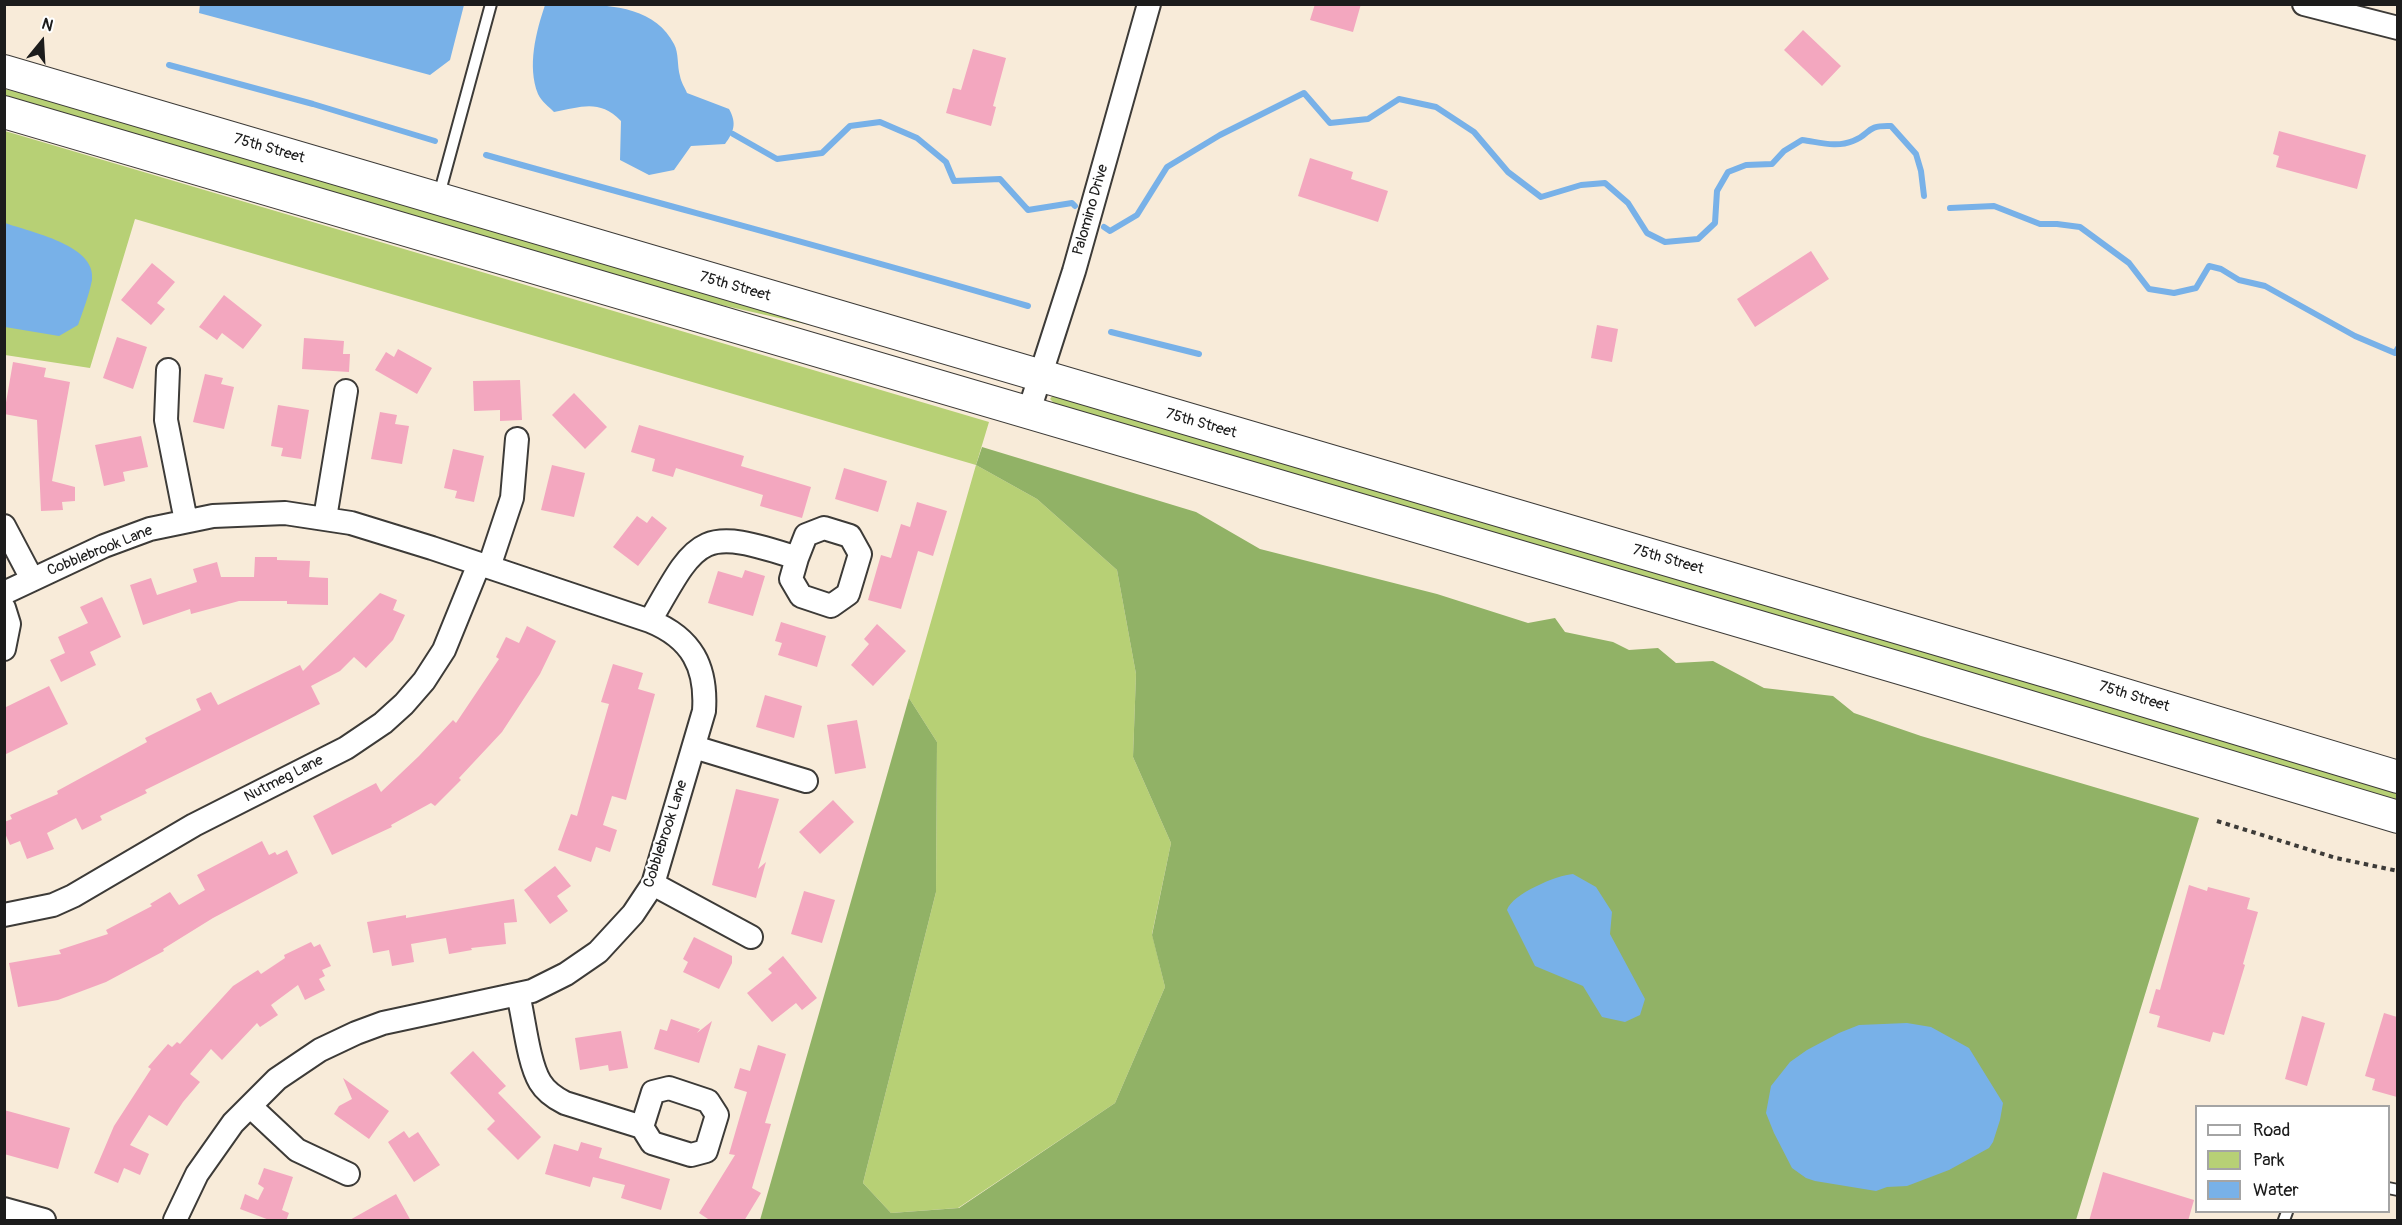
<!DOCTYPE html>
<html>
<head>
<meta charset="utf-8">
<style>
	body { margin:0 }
	#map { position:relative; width:2402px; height:1225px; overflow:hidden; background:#f8ebd9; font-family:Pangolin,sans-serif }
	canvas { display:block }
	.frame { position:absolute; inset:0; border:6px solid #1c1c1c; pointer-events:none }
	.legend { position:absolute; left:2195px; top:1105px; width:195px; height:108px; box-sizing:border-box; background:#fff; border:2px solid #a4a4a4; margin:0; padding:8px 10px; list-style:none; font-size:18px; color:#1c1c1c }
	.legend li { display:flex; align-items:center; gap:12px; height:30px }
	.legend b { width:30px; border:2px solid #a4a4a4 }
	.north { position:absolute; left:12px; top:12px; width:60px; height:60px; -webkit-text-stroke:4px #fff; paint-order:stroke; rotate:18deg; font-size:16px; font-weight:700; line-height:24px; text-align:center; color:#1c1c1c }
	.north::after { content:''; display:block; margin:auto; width:21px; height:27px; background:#1c1c1c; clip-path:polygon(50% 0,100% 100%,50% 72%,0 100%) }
</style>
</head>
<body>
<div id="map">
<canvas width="2402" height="1225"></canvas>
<div class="frame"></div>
<ul class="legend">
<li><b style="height:8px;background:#fff"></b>Road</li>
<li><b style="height:16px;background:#b7d075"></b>Park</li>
<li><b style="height:16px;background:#78b1e8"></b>Water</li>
</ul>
<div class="north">N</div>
</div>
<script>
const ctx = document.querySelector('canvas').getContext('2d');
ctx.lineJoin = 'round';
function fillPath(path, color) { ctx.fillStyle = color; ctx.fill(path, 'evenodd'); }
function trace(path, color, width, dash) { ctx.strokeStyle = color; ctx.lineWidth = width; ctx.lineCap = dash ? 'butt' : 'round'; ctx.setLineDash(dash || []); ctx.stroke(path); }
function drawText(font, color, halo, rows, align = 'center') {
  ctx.font = font + ' Pangolin,sans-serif'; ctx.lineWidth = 4.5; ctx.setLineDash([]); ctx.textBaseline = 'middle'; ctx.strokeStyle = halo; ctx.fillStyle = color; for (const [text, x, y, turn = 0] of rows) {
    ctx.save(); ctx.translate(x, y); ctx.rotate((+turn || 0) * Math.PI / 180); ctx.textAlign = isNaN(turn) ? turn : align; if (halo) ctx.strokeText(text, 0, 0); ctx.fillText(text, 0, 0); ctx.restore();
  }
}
const green = new Path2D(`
	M5,89L75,106L815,324L814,326L651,289L5,97Z
	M5,131L989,422L976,465L1037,499L1117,570L1136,674L1133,757L1171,843L1152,934L1165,987L1115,1103L958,1208L891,1213L863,1183L936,892L937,742L909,698L976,465L135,219L90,368L5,355Z
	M1053,395L2397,791V803L1057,406L1050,399Z`);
const forest = new Path2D(`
	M982,447L1196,512L1260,549L1437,594L1528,623L1555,618L1565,632L1613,642L1629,650L1658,648L1676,663L1713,661L1764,688L1833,696L1854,713L1921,736L2199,818L2076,1220H760L909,698L937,742L936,892L863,1183L891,1213L959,1208L1115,1103L1165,987L1152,935L1171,843L1133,757L1136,674L1117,570L1037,499L976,465Z`);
const water = new Path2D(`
	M200,4H464V5L450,60L430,75L199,13Z
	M545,5C591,4 652,0 674,44C679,53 677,66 680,76C681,82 685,88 687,93L729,109C737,123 734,132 725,144L691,146L674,170L649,175L620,160L621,121C599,99 582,107 554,112C549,107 541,101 538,94C527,66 536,32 545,5Z
	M5,223C30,232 97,245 92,280C89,295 83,311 78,325L59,336L5,327Z
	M1573,874L1596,887L1612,912L1610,934L1645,999L1640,1015L1625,1022L1602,1017L1583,986L1535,966L1507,910C1512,894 1557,875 1573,874Z
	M1907,1023L1931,1027L1969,1048L2003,1103L2000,1120L1993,1142L1989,1148L1949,1170L1907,1186L1887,1187L1876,1191L1815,1181L1806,1178L1792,1168L1774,1133L1766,1113L1771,1086L1790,1062L1807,1050L1839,1033L1859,1025Z`);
const stream = new Path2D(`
	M169,65L313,104L435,141
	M733,134L777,159L822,153L850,126L880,122L917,138L946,162L954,181L1000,179L1028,210L1072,203L1075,206
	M486,155C667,206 848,253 1028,306
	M1950,208L1994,206L2040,224H2057L2080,227L2129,263L2149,289L2174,293L2196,288L2209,266L2221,269L2239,280L2265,286L2355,336L2395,353L2398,348
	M1104,227L1110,231L1137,215L1167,167L1220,135L1304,93L1330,123L1368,119L1399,99L1436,107L1474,132L1508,172L1541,197L1581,185L1605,183L1628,203L1647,233L1665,242L1698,239L1715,223L1717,191L1728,172L1746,165L1772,164L1784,151L1802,140C1819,142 1836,148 1853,141C1872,134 1864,125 1891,126L1916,154L1921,171L1924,196
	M1111,332L1199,354`);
const building = new Path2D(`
	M1315,4H1361L1353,32L1310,20Z
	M1803,30L1841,66L1822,86L1784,50Z
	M973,49L1006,58L993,106L996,107L991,126L946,113L953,88L961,90Z
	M2279,131L2366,155L2357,189L2276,167L2279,156L2273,154Z
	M1310,158L1353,172L1351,179L1388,191L1378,222L1298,196Z
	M1811,251L1829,279L1755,327L1737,299Z
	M152,263L175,282L157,303L165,309L151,325L121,300Z
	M224,295L262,325L243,349L222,333L217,340L199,327Z
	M1597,325L1618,329L1612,362L1591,358Z
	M117,337L147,347L133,389L103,378Z
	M304,338L344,341L343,354H350L349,372L302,369Z
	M398,349L432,368L417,394L375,370L386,352L394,357Z
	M13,362L46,368L44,377L70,382L52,481L75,487V501L62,502L63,510L41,511L37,420L4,414Z
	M205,374L223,378L221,384L234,387L224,429L193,422Z
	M520,380L522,420L500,421V410L474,411L473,381Z
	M574,393L607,427L585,449L552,415Z
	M278,405L309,410L301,459L281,456L283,448L271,446Z
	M380,412L397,415L395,424L409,426L402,464L371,459Z
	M639,425L744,456L741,466L811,487L802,518L760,506L763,495L676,468L673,477L652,471L655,459L631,452Z
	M141,436L148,467L123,472L125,481L104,486L95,445Z
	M453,449L484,456L474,502L455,498L457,491L444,488Z
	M552,465L585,473L574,517L541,510Z
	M844,468L887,481L878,512L835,499Z
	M917,502L947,511L933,556L918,551L901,609L868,600L881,555L891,558L901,524L910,527Z
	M637,516L647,523L652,516L667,528L638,566L613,547Z
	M255,557H277V560L310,561L309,577L328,578V605L287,604V601H239L191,614L190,609L143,625L130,585L151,578L157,595L197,582L193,569L217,562L221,577H254Z
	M745,570L765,576L753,616L708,603L718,571L742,578Z
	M380,593L397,600L393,610L405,615L393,640L366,668L354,657L340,671L311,686L320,704L145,790L147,793L100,816L102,820L82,830L76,818L47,833L54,849L27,859L20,841L10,845L4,831V822L12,819L10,815L58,794L57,791L147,742L145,738L201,710L196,699L211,692L218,705L300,665L303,671Z
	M102,597L121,637L90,652L96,665L61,682L50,660L65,653L58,637L88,623L80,607Z
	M781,622L826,636L817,667L778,655L782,643L775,641Z
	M877,624L906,651L873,686L851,665L869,644L864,639Z
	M527,626L556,641L540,674L502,732L459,778L461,780L435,806L431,803L391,825L392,827L332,855L313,816L376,783L381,792L419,756L453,720L456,723L499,659L496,657L506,637L519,643Z
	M613,664L643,673L638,689L655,694L626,800L612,796L603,825L617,830L610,852L596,847L591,862L558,850L571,814L577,816L609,704L601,702Z
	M49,686L68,724L4,755V708Z
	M765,695L802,706L794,738L756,727Z
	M857,720L866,768L835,774L827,725Z
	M736,789L779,799L758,869L766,862L756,898L712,885Z
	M833,800L854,822L820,854L799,832Z
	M262,841L269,855L275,852L277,855L287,850L298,873L213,918L163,949L164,951L106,982L58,1000L18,1007L9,963L61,954L59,950L108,934L106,930L152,906L150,904L170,892L179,905L205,890L197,875Z
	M555,866L571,886L557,896L568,911L550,924L524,890Z
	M2189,885L2207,891L2208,887L2250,898L2247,909L2258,912L2243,964L2245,965L2224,1035L2213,1032L2210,1042L2157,1027L2160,1016L2149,1013L2156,989L2160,990Z
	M804,891L835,900L822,943L791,934Z
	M514,899L517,922L504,923L506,944L471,948L472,950L449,954L446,938L411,944L414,962L392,966L389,950L373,953L367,922L406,915V918Z
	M694,937L732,956V963L719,989L683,972L688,962L683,959Z
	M311,942L314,947L320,944L331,966L322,970L325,976L319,979L325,990L305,1000L298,985L271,1005L278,1015L260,1027L257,1023L222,1060L211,1049L190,1074L200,1082L183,1102L167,1126L149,1115L130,1145L149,1154L140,1175L124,1168L118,1183L94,1173L114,1126L151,1069L148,1067L168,1044L172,1047L177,1042L180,1044L233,986L258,970L261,974L285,958L284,955Z
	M783,956L817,998L802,1010L796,1003L772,1022L747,993L772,973L768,969Z
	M2384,1013L2397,1017V1097L2372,1090L2375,1079L2365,1076Z
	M2302,1016L2325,1023L2307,1086L2285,1079Z
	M671,1019L700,1029L697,1033L712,1021L699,1063L654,1049L660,1029L667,1031Z
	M621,1031L628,1068L609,1071L608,1065L580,1070L575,1038Z
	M758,1045L786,1054L765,1123L771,1124L752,1188L761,1193L744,1221H711L699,1213L735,1155L729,1154L747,1092L734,1088L740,1068L750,1071Z
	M473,1051L506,1086L498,1093L541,1137L518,1160L487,1129L495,1121L450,1073Z
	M343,1078L389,1111L369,1139L334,1114L339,1106L352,1099Z
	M4,1110L70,1128L58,1169L4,1154Z
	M404,1131L409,1138L418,1132L440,1165L414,1182L388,1142Z
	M581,1142L602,1148L599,1158L670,1179L661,1210L621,1198L625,1185L593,1177L590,1187L545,1174L554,1144L578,1151Z
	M264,1168L293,1177L282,1210L289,1213L286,1221H272L240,1209L245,1194L258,1200L264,1188L258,1184Z
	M2103,1172L2194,1200L2188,1221H2089Z
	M396,1194L411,1221H348Z`);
const path = new Path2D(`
	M2217,821L2336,858L2398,871`);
const lane = new Path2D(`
	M439,195L491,4
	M2388,1188L2398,1190
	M2284,1220L2287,1212`);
const street = new Path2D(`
	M2304,4L2398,28
	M168,370L166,420L186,521
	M1028,414L1074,271L1149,4
	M325,518L346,391
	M4,526L32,579
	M489,567L512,498L517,439
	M4,593L104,546L150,529L213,516L285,513L351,523L432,548L650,621C692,638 707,667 704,711L653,884L633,914L598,952L566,974L532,991L383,1023L356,1033L320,1050L277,1079L233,1123L197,1174L175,1220
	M4,608L9,624L4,649
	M650,621C698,536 700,526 797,558L791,579L801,596L831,606L848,594L860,554L850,536L824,528L806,535L797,558
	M694,747L806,781
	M653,884L751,937
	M4,915L53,905L73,896L194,825L346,748L383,723L404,704L424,681L444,650L479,564
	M518,994C524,1018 528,1062 540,1082C546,1092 555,1098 565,1103L642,1127L652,1143L691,1155L706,1151L717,1115L708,1101L669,1088L653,1092L642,1127
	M250,1106L297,1150L348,1174
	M4,1209L44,1220`);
const secondary = new Path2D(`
	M4,71L2066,677L2398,777
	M4,112L1920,674L2398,817`);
const streetNames = [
	["75th Street",269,149,16],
	["Palomino Drive",1091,210,-74],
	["75th Street",735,287,16],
	["75th Street",1201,424,16],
	["Cobblebrook Lane",100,551,-22],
	["75th Street",1668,560,16],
	["75th Street",2134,697,17],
	["Nutmeg Lane",284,779,-27],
	["Cobblebrook Lane",666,834,-72]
];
fillPath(green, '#b7d075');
fillPath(forest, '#91b266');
fillPath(water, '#78b1e8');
trace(stream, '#78b1e8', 6);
fillPath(building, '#f3a7bf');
trace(lane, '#3d3b38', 14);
trace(street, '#3d3b38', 26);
trace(secondary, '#3d3b38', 34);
trace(path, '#3d3b38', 4, [4.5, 4.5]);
trace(lane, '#fff', 10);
trace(street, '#fff', 22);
trace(secondary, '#fff', 32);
drawText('15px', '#1c1c1c', '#fff', streetNames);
</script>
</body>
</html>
